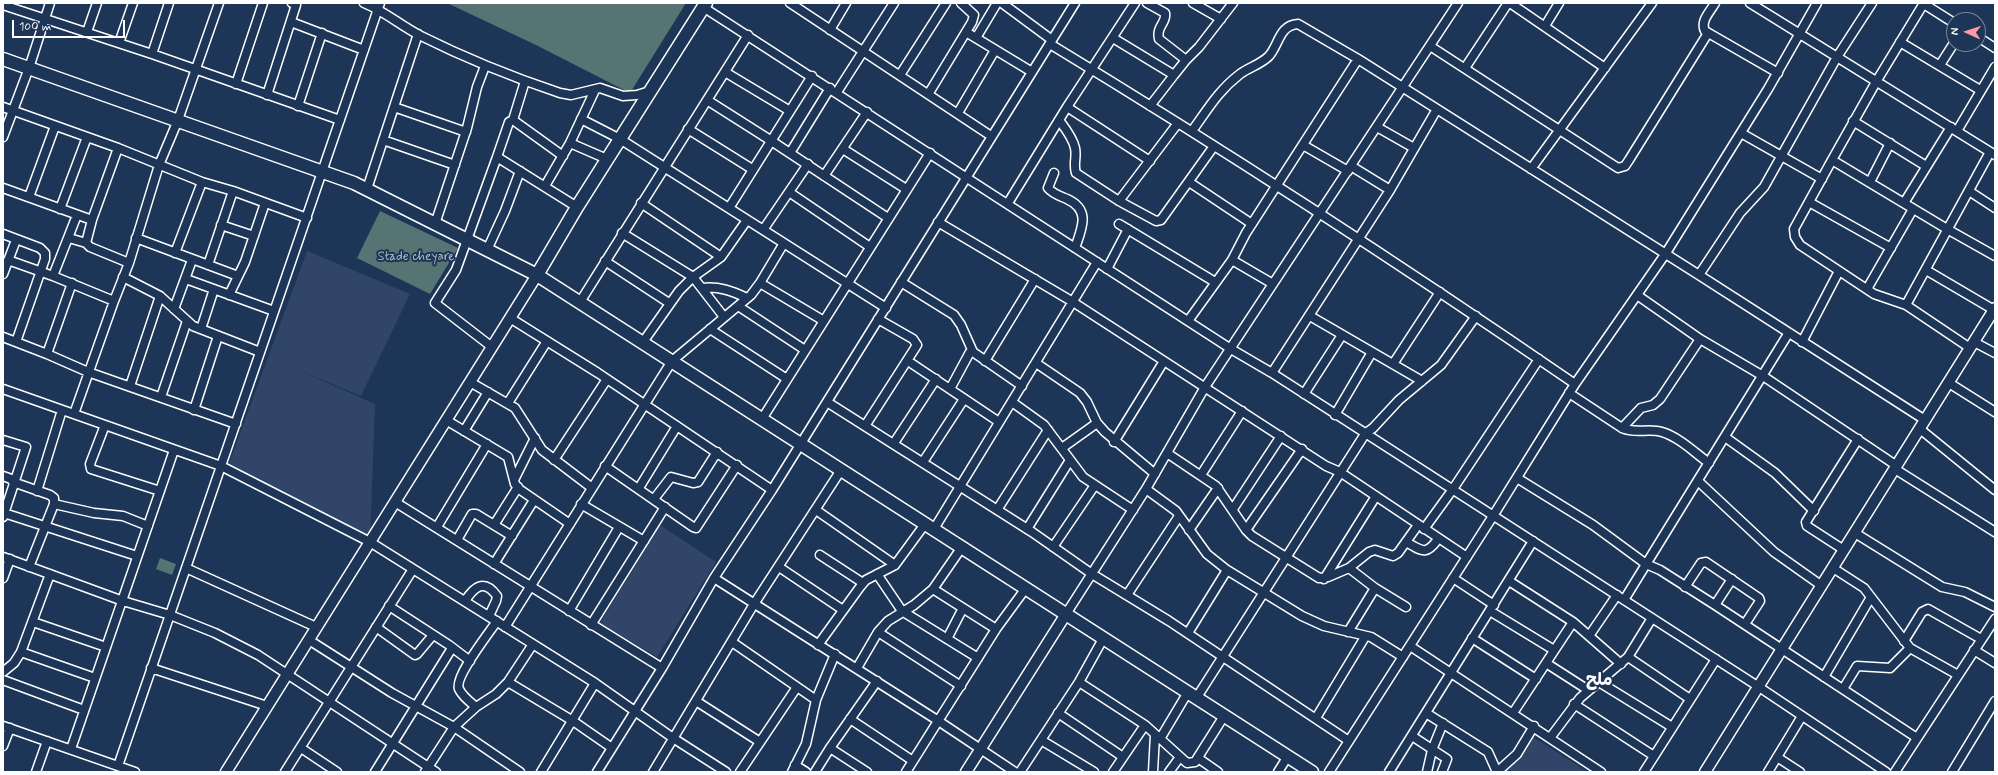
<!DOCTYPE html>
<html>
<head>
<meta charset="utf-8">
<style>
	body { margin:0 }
	#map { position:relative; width:1998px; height:775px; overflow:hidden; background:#1d3557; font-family:Mynerve,sans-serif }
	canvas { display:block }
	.frame { position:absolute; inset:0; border:4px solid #fff; pointer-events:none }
	.north { position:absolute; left:1946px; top:12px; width:40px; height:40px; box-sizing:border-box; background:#1d3557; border:1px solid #77869a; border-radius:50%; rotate:273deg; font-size:11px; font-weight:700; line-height:16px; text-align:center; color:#fff }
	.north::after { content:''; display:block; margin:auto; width:14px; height:18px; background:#ff9aa2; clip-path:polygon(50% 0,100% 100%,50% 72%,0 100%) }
	.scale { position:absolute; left:12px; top:20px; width:113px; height:18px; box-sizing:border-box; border:2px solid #fff; border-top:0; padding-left:5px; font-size:12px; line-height:14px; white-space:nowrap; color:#fff; -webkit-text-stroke:3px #1d3557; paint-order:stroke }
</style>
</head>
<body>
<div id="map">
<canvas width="1998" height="775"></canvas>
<div class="frame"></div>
<div class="north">N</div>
<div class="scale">100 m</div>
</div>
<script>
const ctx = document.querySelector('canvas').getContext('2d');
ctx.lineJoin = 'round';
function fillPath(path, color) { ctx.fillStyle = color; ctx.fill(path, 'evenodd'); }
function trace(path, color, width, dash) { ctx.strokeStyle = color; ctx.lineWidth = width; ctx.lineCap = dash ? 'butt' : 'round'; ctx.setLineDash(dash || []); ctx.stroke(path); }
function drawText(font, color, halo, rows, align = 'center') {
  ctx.font = font + ' Mynerve,"Playpen Sans Arabic",sans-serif'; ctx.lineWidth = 4; ctx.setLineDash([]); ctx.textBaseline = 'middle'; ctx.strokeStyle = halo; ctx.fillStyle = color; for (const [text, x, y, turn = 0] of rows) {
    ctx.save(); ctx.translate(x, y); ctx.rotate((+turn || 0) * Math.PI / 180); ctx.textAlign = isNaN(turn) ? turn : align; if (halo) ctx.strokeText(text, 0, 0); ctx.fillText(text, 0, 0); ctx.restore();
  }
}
const built = new Path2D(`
	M307,251L410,294L361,396L294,368L375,404L370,542L227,469Z
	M660,525L716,562L657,657L600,623Z
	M1530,735L1588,772H1507Z`);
const green = new Path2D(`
	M447,3H686L630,93L536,45Z
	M380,211L458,248L430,294L357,258Z
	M160,558L176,564L172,575L156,569Z`);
const minor = new Path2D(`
	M364,3C384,11 400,25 419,35C465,58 512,77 560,93L571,95L600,88L623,96L637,95L650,91
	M790,3L991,136
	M1002,3L1052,40
	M1147,3L1165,13C1167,23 1156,26 1159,39L1186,60L1174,75
	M1193,3L1221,19
	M1510,3L1605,68
	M1715,3C1710,12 1700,21 1705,31L1778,73
	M1750,3L1995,155
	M1924,3L1876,82L1832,160L1947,229L1995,256
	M1924,4L1954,23
	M3,5L152,54L340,120
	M703,7L1231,349L1272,373L1759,687L1886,772
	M291,22L364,50
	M1545,26L1559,3
	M830,30L846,3
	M87,32L97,3
	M966,32L1032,72
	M1978,37L1995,48
	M976,38L997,3
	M1113,38L1174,75L1150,106
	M1900,42L1980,90
	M119,43L133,3
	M1050,44C1228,152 1403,266 1575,384
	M1430,46L1618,168L1625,166L1629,160L1708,33
	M152,54L169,3
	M1186,60L1199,47L1233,3
	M1940,65L1954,43
	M1465,68L1508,3
	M725,72L790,111
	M900,75L946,3
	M236,84L263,3
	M837,92L894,3
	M929,93L972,22L974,15L961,3
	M267,95L296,5L292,3
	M707,100L770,140L888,218
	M298,106L322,33
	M3,107L118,148L202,182L233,191L307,218
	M394,107L466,132
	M1067,107L1150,161
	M958,113L995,50
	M581,119L620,139L886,308
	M513,120L525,81
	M1059,120C1065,128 1073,138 1075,148C1077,157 1073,164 1076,173L1119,201L1156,221L1161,220L1214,146
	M1853,121L1926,166
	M1377,127L1414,148
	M688,129L752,169
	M1192,131C1208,109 1218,91 1240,74C1249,67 1260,65 1269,56C1279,45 1279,25 1298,24L1358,59
	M1957,131L1995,67
	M1741,133L1822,179
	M3,137L29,68L50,3
	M383,140L455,165
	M570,143L607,159
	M1303,145L1348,171
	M843,149L906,189
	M790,153L830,88
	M563,156L513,120L509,122L497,157L577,207
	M1832,160L1794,229L1795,237L1800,245L1874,294L1906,305L1970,348
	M1351,166L1390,190
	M1531,169L1652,3
	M1054,173L1048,188C1053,194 1060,196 1067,199C1091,210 1082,228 1075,248
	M824,176L867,112
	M1189,182L1252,224
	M1870,182L1890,143
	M545,186L570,143L595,90
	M3,188L92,220
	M367,189L418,34
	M1969,191L1995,208
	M789,192L870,247
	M29,197L55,126
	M1119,201L1178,123
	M1809,202L1891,248
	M641,203L721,257
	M1008,203L1067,107L1135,3
	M1904,203L1951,127
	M729,208L812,76
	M60,209L87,137
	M938,222L1073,302L1326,466L1340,472L1467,557
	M435,224L467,128L477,87L485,66
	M1119,224L1215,282
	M221,225L254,236
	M763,230L808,164
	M622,233L693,277L724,317
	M3,234L40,248L45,253V259L16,342
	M69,238L86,243L90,247L129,263
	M136,238L238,276
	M86,243L92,220L118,148
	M487,250L505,211L520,171
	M175,253L202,182
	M8,260L53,276L114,301
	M1232,260L1273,284
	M605,261L669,303
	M208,265L233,191
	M1107,269L1128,229
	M1926,270L1994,310
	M3,274L16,240
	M1699,275L1740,213L1764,187L1837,57L1872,3
	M53,276L77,215
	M123,277L160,296L193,326L260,352
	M186,279L274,311
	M901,282L954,315L961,325L973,352
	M760,283L824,321
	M702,288C719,286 732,291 747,298
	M1867,289L1913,209
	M229,295L245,262L265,203
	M1637,295L1700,339L1763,376L1897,466
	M580,302L748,35
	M1906,305L1990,152
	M738,306L805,350
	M174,309L192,260
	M1310,316L1422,381
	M510,318L598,373L772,490
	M1188,321L1232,260L1246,233L1358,59L1699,275L1925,420
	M201,329L214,289
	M710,329L787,379
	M3,337L47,354L88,372L236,424
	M643,342L679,291L693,277L721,257L747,220
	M1802,342L1839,271
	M1974,342L1995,353
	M492,347L435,303L456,270L497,157
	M47,354L72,283
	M908,361L999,422
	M985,361L1035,279
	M1036,363L1080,393L1087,402L1097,423L1105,432L1155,474
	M1393,364L1440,292
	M1272,373L1390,190L1437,109
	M470,382L515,408L542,450L592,488
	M1949,383L1995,412
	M130,386L160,296
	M3,389L221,466L370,542L595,683L673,738L726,772
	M950,389L970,352H973L1022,386
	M1569,393L1622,428C1635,434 1649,428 1662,432C1679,437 1695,453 1709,463
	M1304,394L1342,335
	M161,397L187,321
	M827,402L1032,532L1092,574L1169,621L1349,741
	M1012,402L1044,425L1083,477L1133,510
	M508,403L547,341
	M194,410L218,336
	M74,414L114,301L129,263L159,165L178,120L219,3
	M1335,415L1372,352
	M762,419L930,153
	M446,420L508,457L515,484L519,489L570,524
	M105,425L90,464L91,469L160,491
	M865,426L917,345L913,339L878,319
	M1622,428L1641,408L1653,405L1660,399L1700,339
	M1920,429L1995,490
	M464,431L488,392
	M1725,437L1775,473L1814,511
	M3,440L26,447L3,517
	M1114,442L1164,361
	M894,443L936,379
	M1062,448L1097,423
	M1167,453L1216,486L1246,530L1252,536L1319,578L1328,577L1349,568L1369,552L1375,550L1393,556L1398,553L1418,525
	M554,460L607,379
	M923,462L964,399
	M605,466L693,527L696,528L737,465
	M1895,469L1995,532
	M1201,475L1242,411
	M3,476L14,480
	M1517,478L1593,525L1646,564L1660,570L1715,605L1917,738
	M514,480L535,438
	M1698,481L1774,552L1822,586
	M13,482L50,495L54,498V504L29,567
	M639,488L677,426
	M1146,489L1176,511L1207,554L1227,570L1302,616L1324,626L1371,637L1403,657
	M37,491L62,410
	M654,499L671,477L693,483L698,482L717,452
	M395,502L662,668
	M54,504L94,513L123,516L148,526
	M581,504L644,541
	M1233,509L1281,436
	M816,510L895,565
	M997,510L1048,430
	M4,513L137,556
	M494,525L518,487
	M437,527L487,444
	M934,529L1097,262
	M1027,529L1070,460
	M1424,529L1453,489L1539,359
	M1189,530L1218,488
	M1246,530L1302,449
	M1855,533L1942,587L1965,592L1995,607
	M457,540L472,514H476L512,536
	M1406,542C1422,551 1426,556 1438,539
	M1053,547L1095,485
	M1844,550L1807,526L1806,522L1858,439
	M820,555L863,583
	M3,557L123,601L170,615L215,633L258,655L436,772
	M494,564L534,500
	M779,567L843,610
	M186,568L316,627
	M1349,568L1375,588L1406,607
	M1833,568L1864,588L1910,648L1958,675
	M877,574L902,611L978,658
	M3,578L10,559
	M714,578L937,720L1015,772
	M1453,578L1494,605
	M1324,579L1376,496
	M1509,581L1573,622L1621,664
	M1685,587L1701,563L1706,562L1759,598L1760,601L1745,624
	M933,589L996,629
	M1127,595L1179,516
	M1624,600L1788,334
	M465,601C474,587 484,578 497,596L496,601L489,616
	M1715,605L1732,579
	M389,606L449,645L470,661
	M569,611L619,527
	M1490,611L1554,650
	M1066,614L1146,489L1205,387L1458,3
	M33,622L106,647
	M591,625L665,507
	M376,627L415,655L417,654L433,635
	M505,627L672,361L751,295L760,283L784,243
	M878,632L961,686
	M1348,632L1375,588
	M1188,633L1227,570
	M1589,636L1617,595
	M1472,638L1536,679
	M947,639L963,608
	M309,640L392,693L454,727L520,772
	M1904,641L1922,612L1928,609L1981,639
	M732,642L816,700
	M818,645L860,587L866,580L895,565L925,524
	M1410,646L1601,772
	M1974,650L1995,663
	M21,652L95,678
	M1628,657L1690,699
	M1546,663L1588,690
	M151,668L267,706
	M857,668L878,632L888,621L914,605L933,589L962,547
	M3,672L14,663L21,652L50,574
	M1824,677L1871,597
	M3,680L84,710
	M508,682L573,721L612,748
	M1079,682L1145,725L1187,763L1195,762L1224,716
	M1599,682L1672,727
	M1843,689L1857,666L1890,668L1910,648
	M1197,697L1365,434L1373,428L1399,400L1441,365L1476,316
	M696,701L760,742
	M1574,704L1654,756
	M476,707C470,702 462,696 459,689C454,677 489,633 497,621
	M1058,713L1123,757
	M1426,713L1488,752L1497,772
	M1513,713L1573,622
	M1316,718L1365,637
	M850,719L913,761
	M3,726L135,772
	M1412,736L1447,759L1442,772
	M1550,738L1580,698L1628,657L1652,618
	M1160,739L1188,692
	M1041,740L1094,772
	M3,746L10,728
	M301,748L337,772
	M830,748L867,772
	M71,749L174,450
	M1777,757L1800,772
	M1198,758L1218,772
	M795,765L806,772
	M118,766L380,3
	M36,772L47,741
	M285,772L413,569
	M375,772L452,648
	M425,772L454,727L476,707L496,694L508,682L533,644
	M541,772L595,683
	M597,772L662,668L714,578L772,490L1075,3
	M653,772L754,604L841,470
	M740,772L797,687
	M792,772L806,744L816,700L835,654
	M815,772L830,748L877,681
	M906,772L996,629L1026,588
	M1020,772L1079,682L1104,637
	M1113,772L1145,725
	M1153,772L1155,735
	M1169,772L1180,757
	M1278,772L1288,756
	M1329,772L1493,516L1575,384L1666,253L1768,89L1817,3
	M1389,772L1533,541
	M1427,772L1432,750L1443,723
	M1497,772L1517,754L1534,726
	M1644,772L1716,659
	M1768,772L1802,716
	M1895,772L1995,619
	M1952,772L1995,701`);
const tertiary = new Path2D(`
	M226,772L537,275
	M966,772L1066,614
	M1705,772L1995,308`);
const secondary = new Path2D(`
	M3,59L354,183L537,275L1312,772
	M537,275L577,207L706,3`);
const parkNames = [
	["Stade cheyare",416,257]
];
const districtNames = [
	["ملح",1599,681]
];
fillPath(built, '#304568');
fillPath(green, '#557473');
trace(minor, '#fff', 11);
trace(tertiary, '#fff', 13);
trace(secondary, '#fff', 15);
trace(minor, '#1d3557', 8);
trace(tertiary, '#1d3557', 10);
trace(secondary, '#1d3557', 12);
drawText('13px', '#b2c0c0', '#1d3557', parkNames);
drawText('bold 17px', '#fff', '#1d3557', districtNames);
</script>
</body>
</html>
